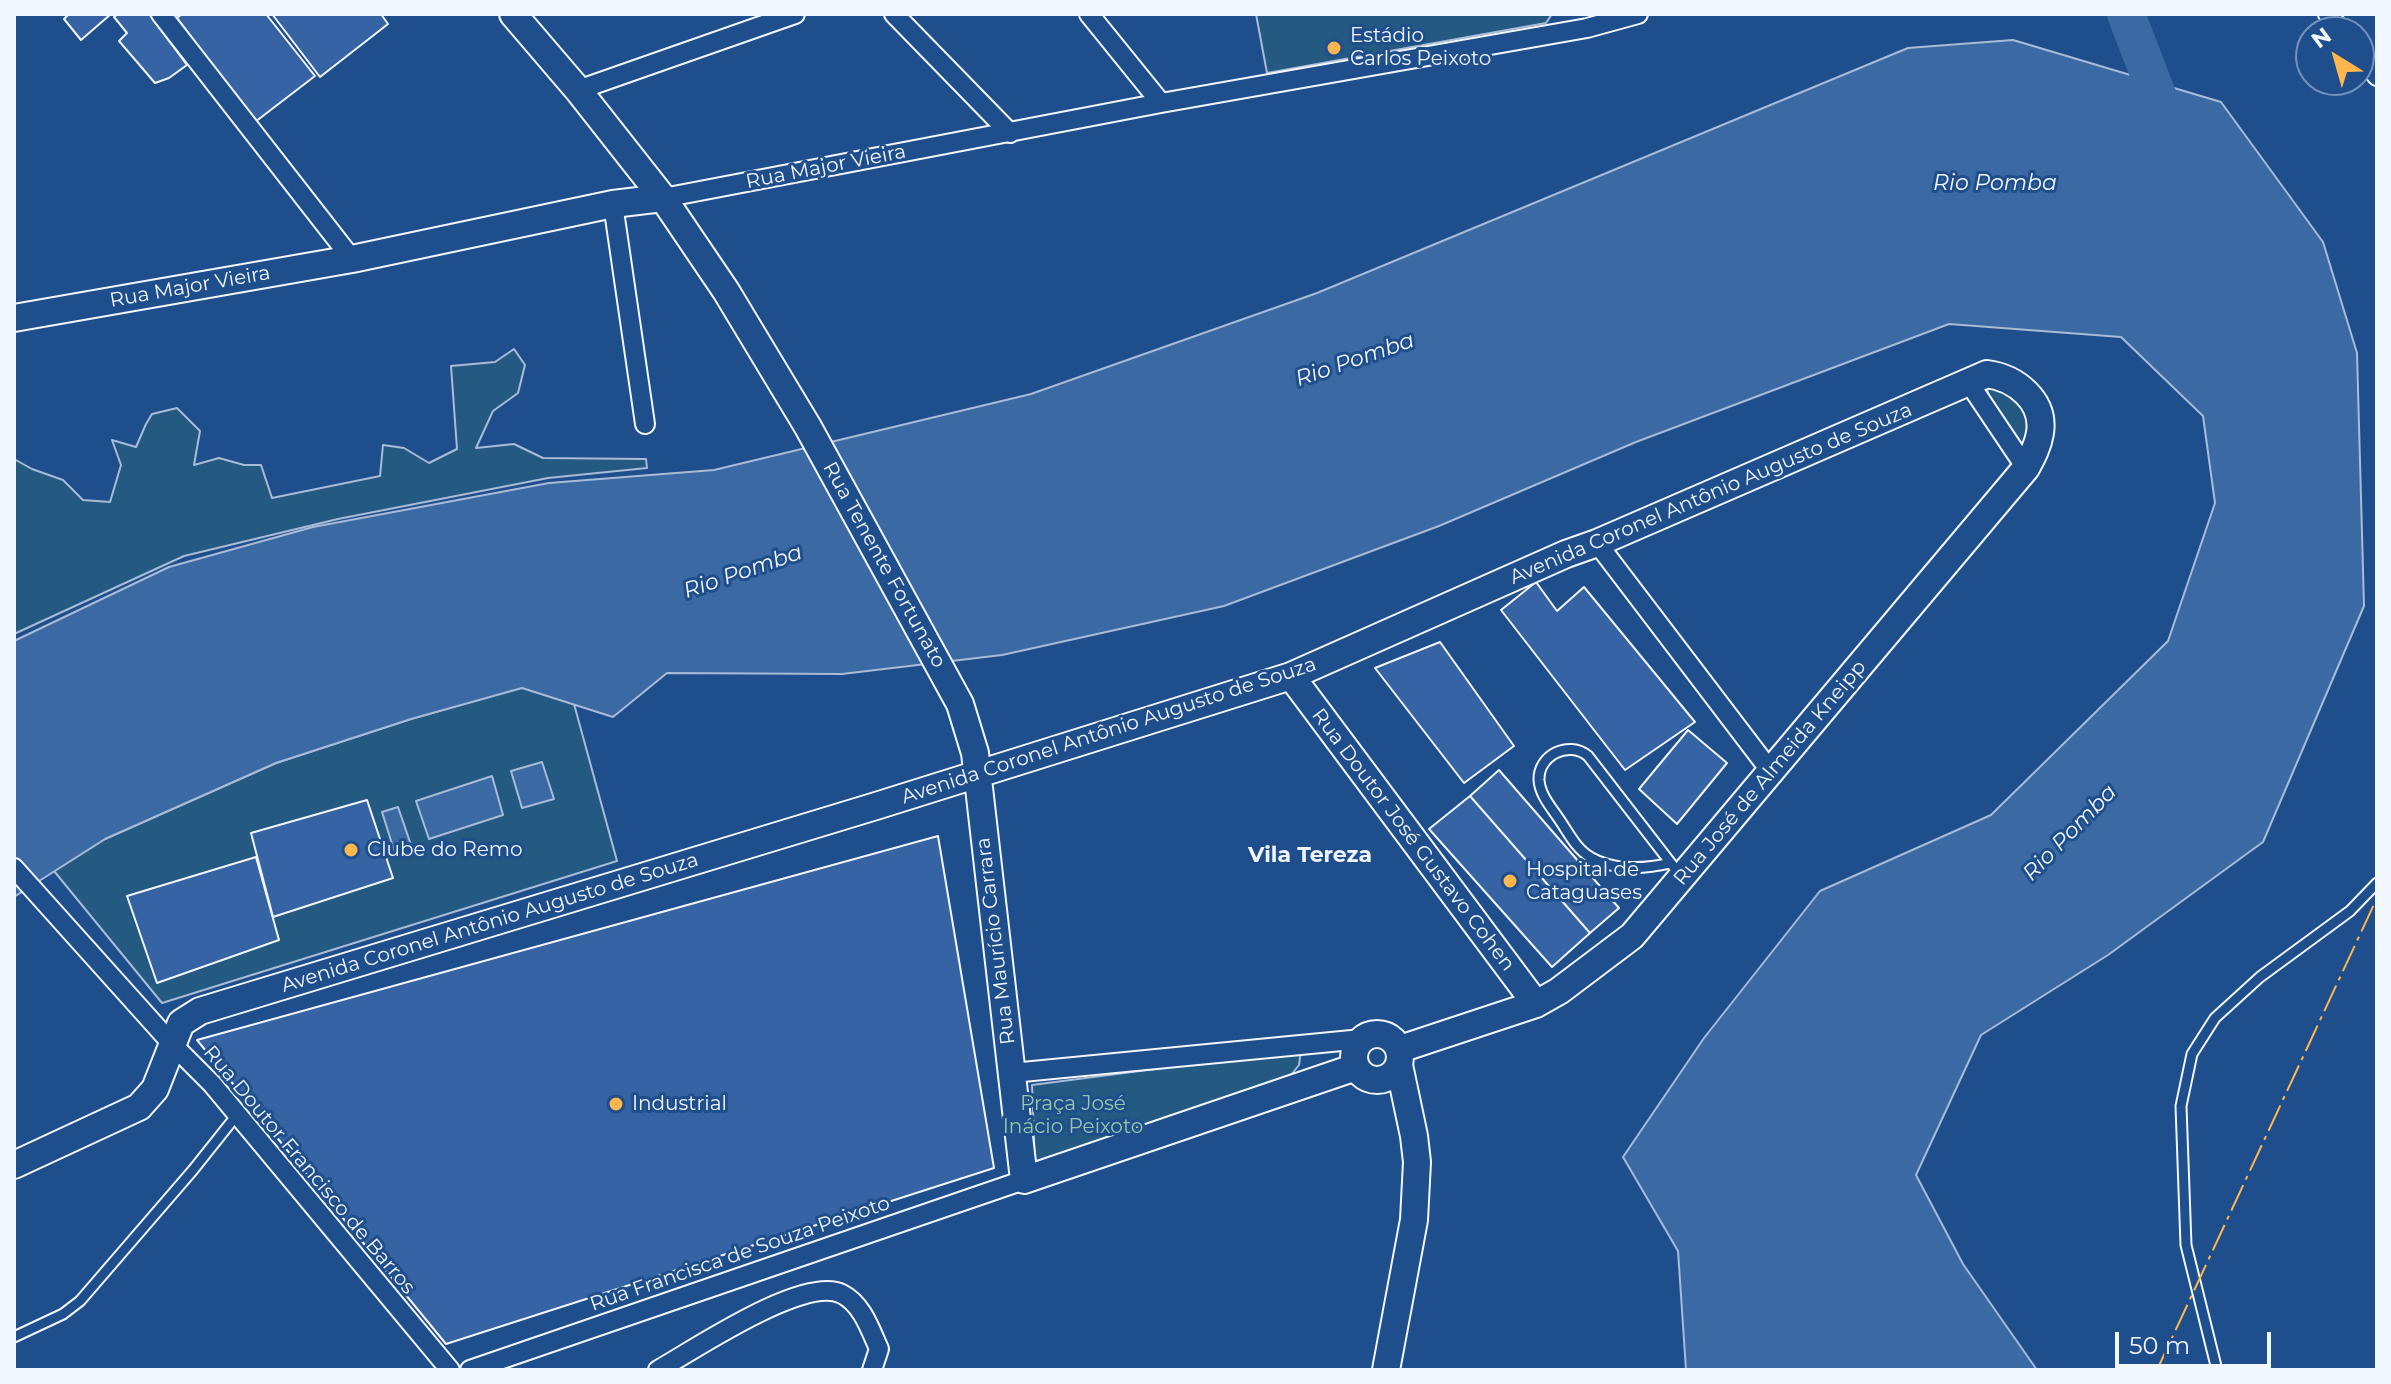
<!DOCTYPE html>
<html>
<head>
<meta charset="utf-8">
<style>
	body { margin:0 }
	#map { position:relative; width:2391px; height:1384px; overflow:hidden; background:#1f4e8c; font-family:Montserrat,sans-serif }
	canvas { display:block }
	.frame { position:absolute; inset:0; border:16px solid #f2f6ff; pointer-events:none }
	.north { position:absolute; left:2295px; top:16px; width:80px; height:80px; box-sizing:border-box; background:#1f4e8c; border:2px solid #7391ba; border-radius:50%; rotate:323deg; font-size:22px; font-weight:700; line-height:32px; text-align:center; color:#f2f6ff }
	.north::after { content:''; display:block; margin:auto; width:28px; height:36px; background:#ffb74d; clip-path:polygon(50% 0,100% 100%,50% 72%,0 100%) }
	.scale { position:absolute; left:2115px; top:1332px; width:156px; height:36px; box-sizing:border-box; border:4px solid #f2f6ff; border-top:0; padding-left:10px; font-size:24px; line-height:28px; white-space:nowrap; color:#f2f6ff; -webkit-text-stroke:6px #1f4e8c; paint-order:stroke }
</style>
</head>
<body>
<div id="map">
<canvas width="2391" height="1384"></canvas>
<div class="frame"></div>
<div class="north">N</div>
<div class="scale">50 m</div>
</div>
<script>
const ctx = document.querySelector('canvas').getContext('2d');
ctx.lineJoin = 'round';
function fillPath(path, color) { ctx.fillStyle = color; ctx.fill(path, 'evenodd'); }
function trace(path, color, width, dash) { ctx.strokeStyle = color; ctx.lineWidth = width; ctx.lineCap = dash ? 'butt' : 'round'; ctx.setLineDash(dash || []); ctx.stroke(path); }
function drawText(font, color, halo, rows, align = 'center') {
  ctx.font = font + ' Montserrat,sans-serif'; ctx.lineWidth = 6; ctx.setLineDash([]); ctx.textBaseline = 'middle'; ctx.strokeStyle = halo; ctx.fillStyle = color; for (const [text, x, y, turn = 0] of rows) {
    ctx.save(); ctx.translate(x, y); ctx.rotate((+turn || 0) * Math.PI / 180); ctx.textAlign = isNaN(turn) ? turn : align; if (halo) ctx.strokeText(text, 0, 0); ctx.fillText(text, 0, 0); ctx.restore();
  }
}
const green = new Path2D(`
	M1256,14H1552L1546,23L1267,73Z
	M514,349L525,365L518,393L493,411L476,448L514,444L543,458L646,459L647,468L548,478L338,519L184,556L14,634V459L32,469L63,480L83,500L110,502L121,465L112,440L136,447L146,424L152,414L177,408L200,431L194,465L219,458L244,465H261L272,498L380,476L383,445L404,448L429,463L457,449L451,366L495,362Z
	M2014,386L2037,431L2024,458L1992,407L1987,389Z
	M523,687L574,704L617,861L162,1003L54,871L105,839L276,763L411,719Z
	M1301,1050L1299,1065L1287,1080L1035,1166L1032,1085Z`);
const water = new Path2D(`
	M2013,40L2221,102L2323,242L2357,353L2364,606L2263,842L2108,955L1981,1035L1916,1175L1963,1264L2037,1370H1686L1678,1251L1623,1157L1704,1038L1820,891L1991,815L2168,641L2215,503L2203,416L2121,337L1949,324L1636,442L1439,526L1224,606L1002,655L842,674L667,673L613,717L522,688L411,719L276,763L105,839L14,897V641L169,567L313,527L549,483L714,470L1031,394L1317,293L1908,48Z
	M542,762L554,799L522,808L511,771Z
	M492,776L503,815L429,839L416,801Z
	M398,807L411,845L394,850L382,812Z`);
const river = new Path2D(`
	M2126,14L2171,131`);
const building = new Path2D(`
	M69,14H111L81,40L64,19Z
	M118,14H149L187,65L169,78L155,83L119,41L127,33L114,17Z
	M182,14H266L315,76L255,122L177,18Z
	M272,14H381L388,24L320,77Z
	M1536,582L1557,611L1584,587L1695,722L1625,770L1501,610Z
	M1440,642L1514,746L1464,783L1375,668Z
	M1688,730L1727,763L1677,824L1639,789Z
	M1499,770L1619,908L1590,933L1470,796Z
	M1470,796L1590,933L1552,967L1429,829Z
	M367,800L393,878L273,917L251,833Z
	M938,836L994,1168L446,1344L197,1040Z
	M256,857L279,940L157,983L127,896Z`);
const lane = new Path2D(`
	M1670,863C1646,869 1613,871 1590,857C1576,849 1568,832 1559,819C1551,807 1540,795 1539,780C1538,755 1569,740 1588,756L1680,875
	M14,1337L63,1314L80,1301L193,1170L236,1116
	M2217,1370L2186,1245L2181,1106L2192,1054L2215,1018L2260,977L2350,911L2377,883`);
const street = new Path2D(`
	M161,14L352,259
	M894,14L1010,133
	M1089,14L1161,103
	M2328,14L2342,32
	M2359,53L2377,76
	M578,90L795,14
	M663,198L1161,103L1587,28L1638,14
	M613,204L645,424
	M1969,383L2026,468
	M1597,543L1772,773
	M14,868L172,1044L212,1084L450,1370
	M1012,1073L1362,1039
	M470,1370L1024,1180
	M658,1370C694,1350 804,1275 842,1294C862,1304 870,1329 879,1349L872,1370`);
const secondary = new Path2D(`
	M513,14L578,90L663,198L726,291L808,427L960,704L975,753L1024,1180L1356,1067
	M14,318L352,259L613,204L663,198
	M1291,676L1536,1004
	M1354 1057a23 23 0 1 1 46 0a23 23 0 1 1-46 0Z
	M14,1165L139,1107L155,1089L181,1023L200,1011L876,806L1291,676L1566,554L1597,543L1987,374C2016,378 2045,401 2040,433C2038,446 2032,457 2026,468L1632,936L1559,991L1536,1004L1400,1049
	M1386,1370L1414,1220L1417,1162L1414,1136L1399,1065`);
const power = new Path2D(`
	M2157,1370L2377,898`);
const markers = [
	[1334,48,8,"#ffb74d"],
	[351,850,8,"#ffb74d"],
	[1510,881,8,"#ffb74d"],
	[616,1104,8,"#ffb74d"]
];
const poiNames = [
	["Estádio",1350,36],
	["Carlos Peixoto",1350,59],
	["Clube do Remo",367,850],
	["Hospital de",1526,870],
	["Cataguases",1526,893],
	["Industrial",632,1104]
];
const streetNames = [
	["Rua Major Vieira",826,167,-11],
	["Rua Major Vieira",190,287,-10],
	["Avenida Coronel Antônio Augusto de Souza",1711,494,-23],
	["Rua Tenente Fortunato",884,565,61],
	["Avenida Coronel Antônio Augusto de Souza",1109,731,-18],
	["Rua José de Almeida Kneipp",1770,773,-50],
	["Rua Doutor José Gustavo Cohen",1413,840,53],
	["Avenida Coronel Antônio Augusto de Souza",490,923,-17],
	["Rua Maurício Carrara",996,941,-97],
	["Rua Doutor Francisco de Barros",309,1170,50],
	["Rua Francisca de Souza Peixoto",740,1254,-19]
];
const parkNames = [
	["Praça José",1073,1104],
	["Inácio Peixoto",1073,1127]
];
const waterNames = [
	["Rio Pomba",1995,184],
	["Rio Pomba",1355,360,-19],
	["Rio Pomba",743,572,-19],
	["Rio Pomba",2070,833,-46]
];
const neighbourhoodNames = [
	["Vila Tereza",1310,856]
];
fillPath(green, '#245a82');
trace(green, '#a8bbd7', 2);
fillPath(water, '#3b69a3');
trace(water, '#a8bbd7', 2);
trace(river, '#3b69a3', 38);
fillPath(building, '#3563a3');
trace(building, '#f2f6ff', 2);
trace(lane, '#f2f6ff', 13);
trace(street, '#f2f6ff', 22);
trace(secondary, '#f2f6ff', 30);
trace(lane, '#1f4e8c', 9);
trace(street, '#1f4e8c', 18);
trace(secondary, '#1f4e8c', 26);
trace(power, '#ffb74d', 2, [28, 6, 4, 6]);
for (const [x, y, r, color] of markers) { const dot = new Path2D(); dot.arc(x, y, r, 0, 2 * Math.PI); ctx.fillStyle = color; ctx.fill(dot); trace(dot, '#1f4e8c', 3); }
drawText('20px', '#f2f6ff', '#1f4e8c', poiNames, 'left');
drawText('20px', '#f2f6ff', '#1f4e8c', streetNames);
drawText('20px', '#97c8a6', '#1f4e8c', parkNames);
drawText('italic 22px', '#f2f6ff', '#1f4e8c', waterNames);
drawText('bold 22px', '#f2f6ff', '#1f4e8c', neighbourhoodNames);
</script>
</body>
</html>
